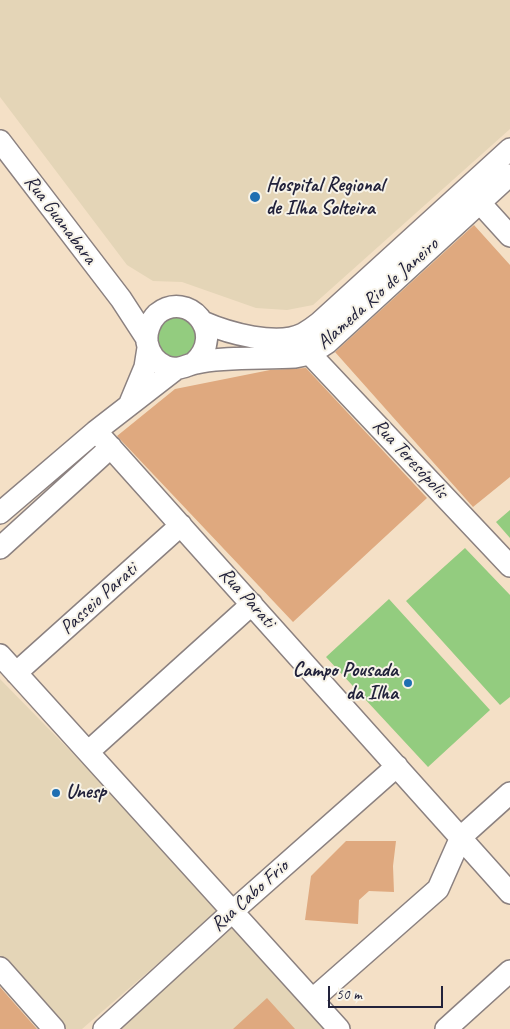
<!DOCTYPE html>
<html>
<head>
<meta charset="utf-8">
<style>
	body { margin:0 }
	#map { position:relative; width:510px; height:1029px; overflow:hidden; background:#f4e0c6; font-family:Caveat,sans-serif }
	canvas { display:block }
	.scale { position:absolute; left:328px; top:986px; width:115px; height:22px; box-sizing:border-box; border:2px solid #22223b; border-top:0; padding-left:6px; font-size:15px; line-height:18px; white-space:nowrap; color:#22223b; -webkit-text-stroke:4px #f7f3e8; paint-order:stroke }
</style>
</head>
<body>
<div id="map">
<canvas width="510" height="1029"></canvas>
<div class="scale">50 m</div>
</div>
<script>
const ctx = document.querySelector('canvas').getContext('2d');
ctx.lineJoin = 'round';
function fillPath(path, color) { ctx.fillStyle = color; ctx.fill(path, 'evenodd'); }
function trace(path, color, width, dash) { ctx.strokeStyle = color; ctx.lineWidth = width; ctx.lineCap = dash ? 'butt' : 'round'; ctx.setLineDash(dash || []); ctx.stroke(path); }
function drawText(font, color, halo, rows, align = 'center') {
  ctx.font = font + ' Caveat,sans-serif'; ctx.lineWidth = 4; ctx.setLineDash([]); ctx.textBaseline = 'middle'; ctx.strokeStyle = halo; ctx.fillStyle = color; for (const [text, x, y, turn = 0] of rows) {
    ctx.save(); ctx.translate(x, y); ctx.rotate((+turn || 0) * Math.PI / 180); ctx.textAlign = isNaN(turn) ? turn : align; if (halo) ctx.strokeText(text, 0, 0); ctx.fillText(text, 0, 0); ctx.restore();
  }
}
const built = new Path2D(`
	M0,0H510V129L313,305L287,310L256,308L182,282L153,281L127,265L0,97Z
	M0,679L223,907L82,1029H63L0,959Z
	M234,923L328,1029H112Z`);
const green = new Path2D(`
	M181,317L187,320L196,329V348L180,361L159,354C154,330 152,319 181,317Z
	M510,510V538L496,522Z
	M465,548L510,595V697L500,705L406,601Z
	M389,599L490,710L428,767L326,657Z`);
const building = new Path2D(`
	M474,225L510,265V477L473,507L335,352Z
	M306,368L427,498L293,622L117,436L175,389L270,370Z
	M346,841H396L393,866L394,892L369,891L359,900L358,924L305,920L311,876Z
	M0,987L37,1029H0Z
	M267,998L295,1029H233Z`);
const minor = new Path2D(`
	M0,141L121,299L147,339
	M480,203L510,236
	M203,322C228,333 277,347 303,334C308,331 314,327 319,323L510,149
	M310,354L510,566
	M194,363C227,333 188,289 157,314C150,321 146,332 147,342C149,353 156,363 167,367C179,371 186,365 196,363C225,356 266,359 295,357L310,354L327,343L510,175
	M130,403L145,367L148,348
	M96,431L510,893
	M0,513L96,431L176,369
	M0,548L111,447
	M0,655L339,1029
	M16,673L181,525
	M88,752L252,604
	M0,968L54,1029
	M313,999L438,889L461,837L510,793
	M104,1029L233,911L397,766
	M446,1029L510,971`);
const markers = [
	[255,197,6,"#1f6fb2"],
	[408,683,5,"#1f6fb2"],
	[56,793,5,"#1f6fb2"]
];
const poiNames = [
	["Hospital Regional",266,186],
	["de Ilha Solteira",266,209],
	["Campo Pousada",398,671,"right"],
	["da Ilha",398,694,"right"],
	["Unesp",66,793]
];
const streetNames = [
	["Rua Guanabara",60,220,53],
	["Alameda Rio de Janeiro",378,294,-42],
	["Rua Teresópolis",410,459,47],
	["Rua Parati",247,598,48],
	["Passeio Parati",99,599,-42],
	["Rua Cabo Frio",250,896,-42]
];
fillPath(built, '#e4d5b7');
fillPath(green, '#93cc7f');
fillPath(building, '#dfa97f');
trace(minor, '#8b8180', 24);
trace(minor, '#fff', 21);
for (const [x, y, r, color] of markers) { const dot = new Path2D(); dot.arc(x, y, r, 0, 2 * Math.PI); ctx.fillStyle = color; ctx.fill(dot); trace(dot, '#f7f3e8', 2); }
drawText('bold 20px', '#22223b', '#f7f3e8', poiNames, 'left');
drawText('20px', '#22223b', '#f7f3e8', streetNames);
</script>
</body>
</html>
